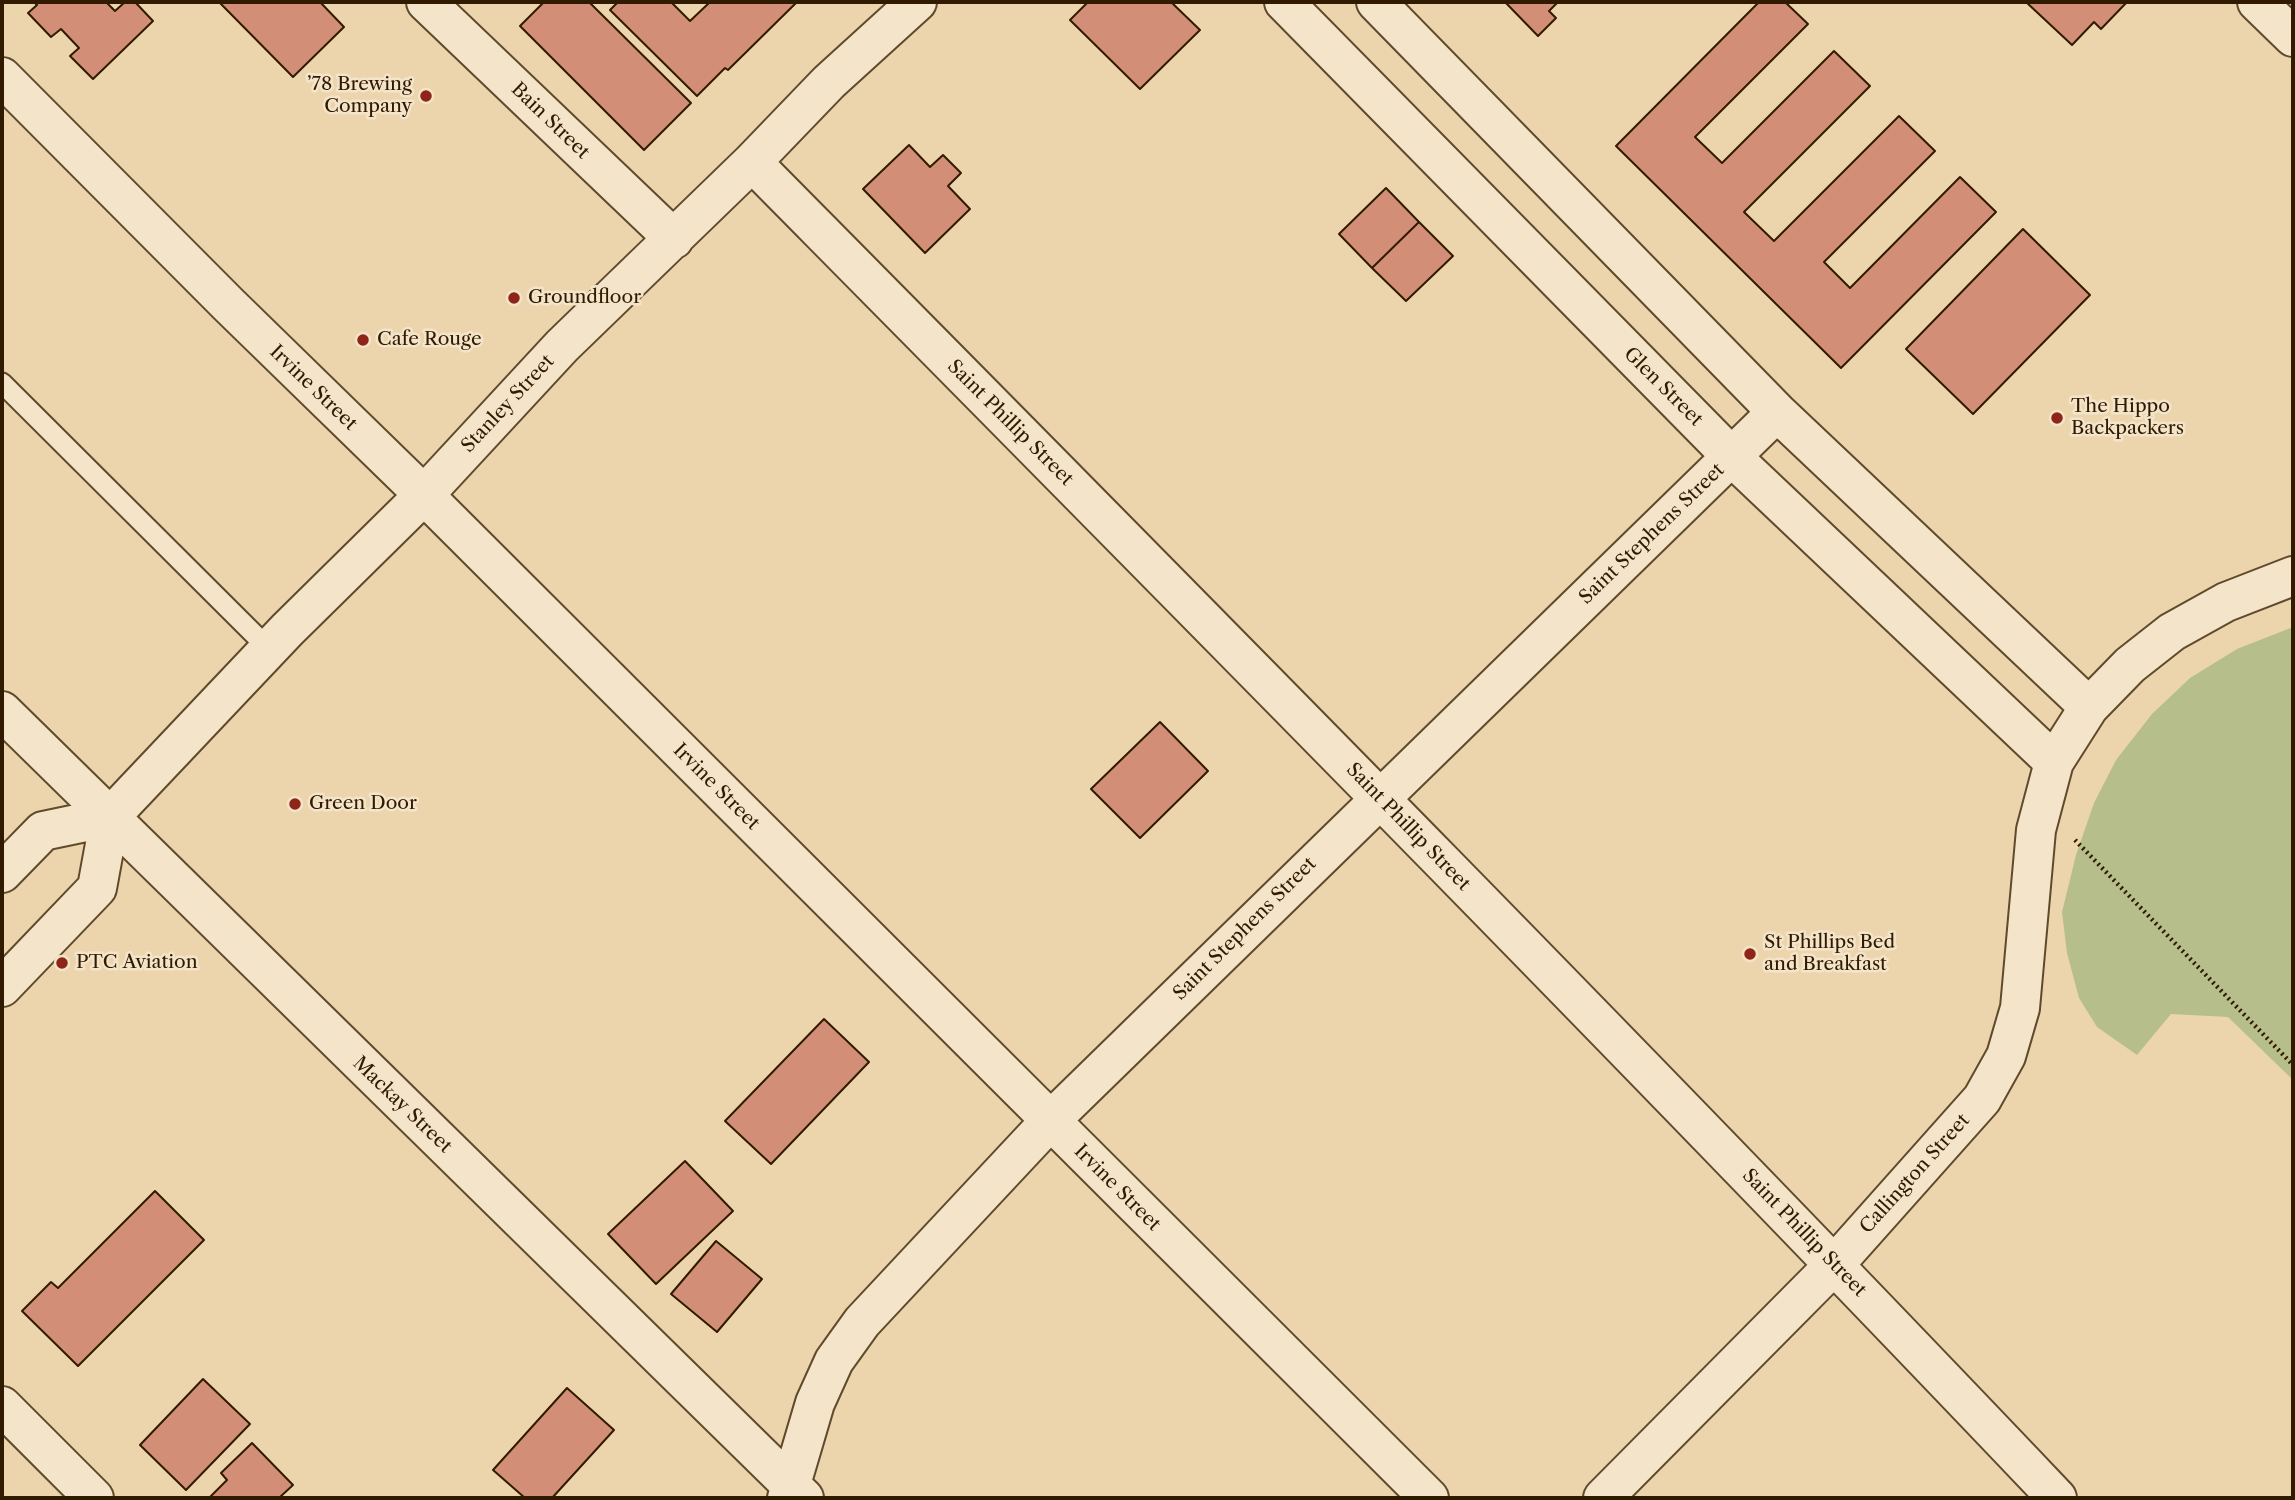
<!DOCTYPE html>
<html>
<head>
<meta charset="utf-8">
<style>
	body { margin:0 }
	#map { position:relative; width:2295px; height:1500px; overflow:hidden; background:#ecd5ad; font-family:"Libre Caslon Text",serif }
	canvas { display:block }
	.frame { position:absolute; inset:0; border:4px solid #301b01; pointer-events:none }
</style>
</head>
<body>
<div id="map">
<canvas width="2295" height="1500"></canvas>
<div class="frame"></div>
</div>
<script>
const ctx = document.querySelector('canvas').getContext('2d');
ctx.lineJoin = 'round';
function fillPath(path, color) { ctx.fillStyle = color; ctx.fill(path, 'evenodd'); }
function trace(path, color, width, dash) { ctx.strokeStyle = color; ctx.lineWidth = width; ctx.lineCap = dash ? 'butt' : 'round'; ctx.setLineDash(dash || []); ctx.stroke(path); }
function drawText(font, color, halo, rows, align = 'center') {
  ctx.font = font + ' "Libre Caslon Text",serif'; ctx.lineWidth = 5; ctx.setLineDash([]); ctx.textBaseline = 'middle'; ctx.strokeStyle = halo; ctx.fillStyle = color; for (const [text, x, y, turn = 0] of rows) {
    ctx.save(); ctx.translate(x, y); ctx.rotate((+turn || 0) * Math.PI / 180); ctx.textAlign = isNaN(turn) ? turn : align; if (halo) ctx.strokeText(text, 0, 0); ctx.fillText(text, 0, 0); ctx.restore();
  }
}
const green = new Path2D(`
	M2293,627V1080L2228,1017L2171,1014L2137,1055L2097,1027L2079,998L2067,953L2062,912L2076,855L2094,803L2116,760L2152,714L2190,678L2237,649Z`);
const building = new Path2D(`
	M34,2H106L115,11L125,2H135L153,21L93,79L70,56L79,48L61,29L51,37L28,13L37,5Z
	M219,2H320L344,27L293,77Z
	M544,2H589L691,103L644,150L520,26Z
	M618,2H671L690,21L710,2H797L728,70L725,68L697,96L610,10Z
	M1088,2H1171L1200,30L1140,89L1070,20Z
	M1505,2H1558L1549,11L1556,18L1538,36Z
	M1759,2H1785L1808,24L1695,137L1722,163L1834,51L1870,86L1744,212L1774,241L1899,116L1935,151L1824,262L1850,288L1960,177L1996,212L1841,368L1616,146Z
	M2026,2H2127L2101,29L2094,22L2072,45Z
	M909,145L930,167L943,155L961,173L948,186L970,209L925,253L863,189Z
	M1386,188L1419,222L1372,268L1339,234Z
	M1419,222L1453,256L1406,301L1372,268Z
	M2023,229L2090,295L1973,414L1906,349Z
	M1160,722L1208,771L1140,838L1091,789Z
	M824,1019L869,1062L771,1164L725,1121Z
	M685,1161L733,1211L656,1284L608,1234Z
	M155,1191L204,1240L78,1366L22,1311L51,1282L58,1288Z
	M716,1241L762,1279L717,1332L671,1294Z
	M203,1379L250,1424L186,1490L140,1445Z
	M567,1388L614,1430L552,1498H525L493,1470Z
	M252,1443L293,1485L279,1498H209L227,1480L221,1473Z`);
const path = new Path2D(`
	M2075,840L2293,1065`);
const lane = new Path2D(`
	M2,383L269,649`);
const street = new Path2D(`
	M426,2L674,239
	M1284,2L1732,457L2054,762
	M1376,2L1777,412L2089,707
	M2257,2L2293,37
	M2,77L229,305L424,495L1429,1498
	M752,162C1190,605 1628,1047 2057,1498
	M2,711L804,1498
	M2,873L43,831L110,817
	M2,987L97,888L110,817L287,630L424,495L562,346L752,162L829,82L917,2
	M2,1406L94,1498
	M787,1498L815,1403L834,1361L862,1322L1050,1121L1777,412
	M1603,1498L1835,1264L1982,1099L2006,1056L2020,1008L2036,830L2054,762L2089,707L2130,665L2172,632L2226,602L2293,576`);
const markers = [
	[426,96,7,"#8f2418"],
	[514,298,7,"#8f2418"],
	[363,340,7,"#8f2418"],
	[2057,418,7,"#8f2418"],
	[295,804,7,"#8f2418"],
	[1750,954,7,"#8f2418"],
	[62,963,7,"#8f2418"]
];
const poiNames = [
	["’78 Brewing",412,85,"right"],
	["Company",412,107,"right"],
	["Groundfloor",528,298],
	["Cafe Rouge",377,340],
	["The Hippo",2071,407],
	["Backpackers",2071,429],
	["Green Door",309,804],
	["St Phillips Bed",1764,943],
	["and Breakfast",1764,965],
	["PTC Aviation",76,963]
];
const streetNames = [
	["Bain Street",550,121,44],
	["Glen Street",1663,387,45],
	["Irvine Street",313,388,44],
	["Stanley Street",508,404,-47],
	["Saint Phillip Street",1010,423,45],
	["Saint Stephens Street",1652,534,-44],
	["Irvine Street",716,787,45],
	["Saint Phillip Street",1408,827,46],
	["Saint Stephens Street",1245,929,-45],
	["Mackay Street",402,1105,44],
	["Callington Street",1915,1174,-48],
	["Irvine Street",1117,1188,45],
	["Saint Phillip Street",1804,1233,46]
];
fillPath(green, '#b6be8b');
fillPath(building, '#d38e78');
trace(building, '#301b01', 2);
trace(lane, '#5f4a2c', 23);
trace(street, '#5f4a2c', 42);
trace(path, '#301b01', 4.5, [2, 3.5]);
trace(lane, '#f3e4ca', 19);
trace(street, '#f3e4ca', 38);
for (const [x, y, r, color] of markers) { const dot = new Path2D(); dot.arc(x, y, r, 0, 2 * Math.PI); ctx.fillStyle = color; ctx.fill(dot); trace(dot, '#f3e4ca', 2.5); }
drawText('19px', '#301b01', '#f3e4ca', poiNames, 'left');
drawText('19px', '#301b01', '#f3e4ca', streetNames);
</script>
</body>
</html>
